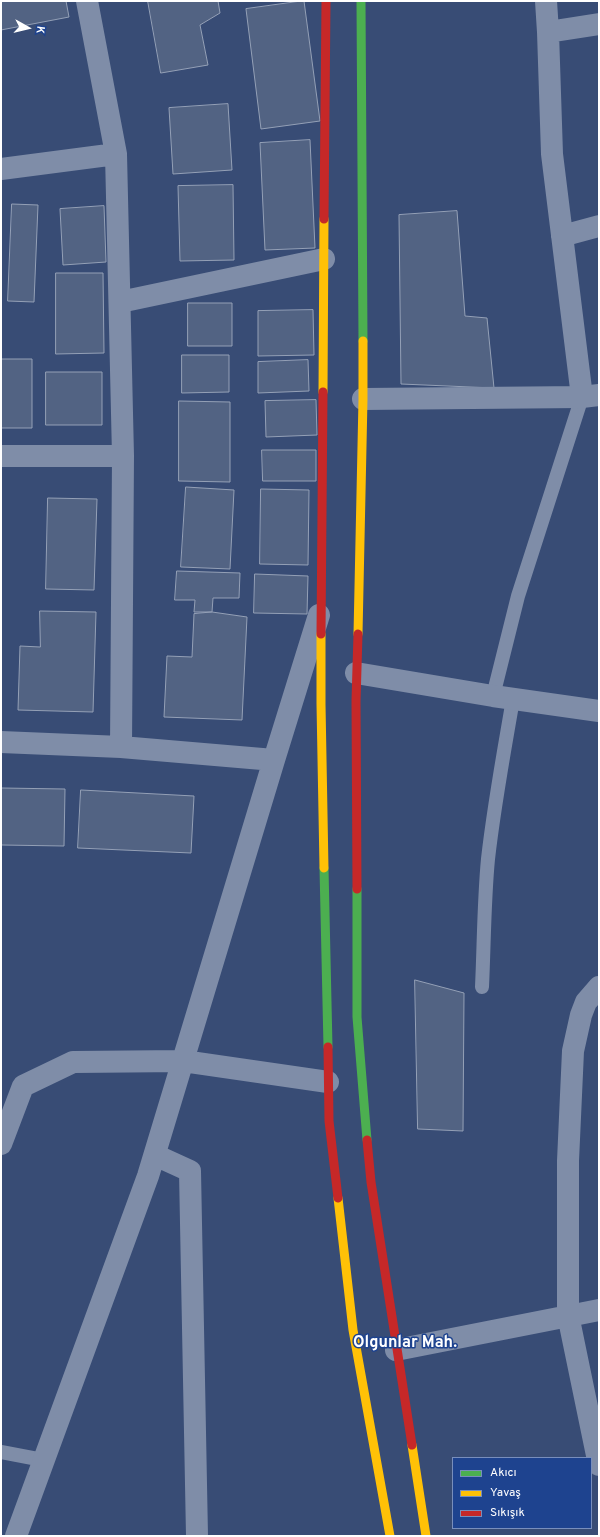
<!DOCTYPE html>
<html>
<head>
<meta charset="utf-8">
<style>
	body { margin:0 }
	#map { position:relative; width:600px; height:1537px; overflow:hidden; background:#384c75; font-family:Overpass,sans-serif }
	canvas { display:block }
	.frame { position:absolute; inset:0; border:2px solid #fff; pointer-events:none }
	.legend { position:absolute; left:452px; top:1457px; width:140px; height:72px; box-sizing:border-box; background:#1e438f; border:1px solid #788ebc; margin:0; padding:5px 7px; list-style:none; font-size:12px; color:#fff }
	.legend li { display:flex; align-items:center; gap:8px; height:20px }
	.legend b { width:20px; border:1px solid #788ebc }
	.north { position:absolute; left:8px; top:8px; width:40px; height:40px; -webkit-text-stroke:3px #1e438f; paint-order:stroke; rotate:98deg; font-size:11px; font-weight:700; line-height:16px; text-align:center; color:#fff }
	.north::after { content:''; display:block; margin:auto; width:14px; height:18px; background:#fff; clip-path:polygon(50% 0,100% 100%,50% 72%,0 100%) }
</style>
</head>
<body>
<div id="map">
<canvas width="600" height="1537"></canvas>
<div class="frame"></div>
<ul class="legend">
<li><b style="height:5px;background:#4caf50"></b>Akıcı</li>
<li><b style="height:5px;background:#ffc107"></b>Yavaş</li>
<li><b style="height:5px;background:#c62828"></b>Sıkışık</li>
</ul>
<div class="north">K</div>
</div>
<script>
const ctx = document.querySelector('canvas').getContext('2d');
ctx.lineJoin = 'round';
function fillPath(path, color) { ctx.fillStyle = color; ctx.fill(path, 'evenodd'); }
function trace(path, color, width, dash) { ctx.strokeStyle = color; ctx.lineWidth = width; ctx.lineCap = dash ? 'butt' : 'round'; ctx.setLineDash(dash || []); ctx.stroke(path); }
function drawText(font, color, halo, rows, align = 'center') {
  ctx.font = font + ' Overpass,sans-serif'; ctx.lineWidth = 3; ctx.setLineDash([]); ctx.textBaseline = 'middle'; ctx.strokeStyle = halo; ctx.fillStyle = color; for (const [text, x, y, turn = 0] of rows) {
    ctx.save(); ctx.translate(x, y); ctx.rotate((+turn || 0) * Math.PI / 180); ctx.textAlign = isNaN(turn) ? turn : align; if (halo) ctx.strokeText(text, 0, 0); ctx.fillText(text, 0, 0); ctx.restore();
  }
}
const building = new Path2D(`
	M1,1H66L69,17L1,30Z
	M148,1H218L220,13L200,25L208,65L161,73Z
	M304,1L320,121L261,129L246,9Z
	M228,104L232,170L173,174L169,108Z
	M310,140L315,248L265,250L260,143Z
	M233,185L234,260L180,261L178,186Z
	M12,204L38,205L34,302L8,301Z
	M104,206L106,262L63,265L60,209Z
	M457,211L465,316L487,318L494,388L401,384L399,215Z
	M56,273H103L104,353L56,354Z
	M188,303H232V346H188Z
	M313,310L314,355L258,356V311Z
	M182,355H229V392L182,393Z
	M1,359H32V428H1Z
	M308,360L309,391L258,393V362Z
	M46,372H102V425H46Z
	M316,400L317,435L266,437L265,401Z
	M179,401L230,402V482L179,481Z
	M262,450H316V481H263Z
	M186,487L234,490L230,569L181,567Z
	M261,489L309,490L308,565L260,564Z
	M48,498L97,499L94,590L46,589Z
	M177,571L240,573L239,598H213L212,612H194L195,600H175Z
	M255,574L308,576L307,614L254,613Z
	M40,611L96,612L93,712L18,710L20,646L40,647Z
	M212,612L247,617L242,720L164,717L167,656L192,657L194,614Z
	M1,788L65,789L64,846L1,845Z
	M81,790L194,796L191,853L78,848Z
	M415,980L464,993L463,1131L418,1129Z`);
const lane = new Path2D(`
	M493,696L518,596L582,397
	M482,987C484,944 484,901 488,859C494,805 504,752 513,699
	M1,1452L43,1460`);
const street = new Path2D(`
	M87,1L116,154L123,456L121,747
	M546,1L548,32L552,154L582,397
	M548,32L599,24
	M1,169L116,154
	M562,236L599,226
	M120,302L324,259
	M363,399L582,397L599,395
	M1,456H123
	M356,673L493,696L599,711
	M1,742L121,747L274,760
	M599,987L586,1002L581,1015L573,1051L568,1161V1315L599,1465
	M1,1144L23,1086L73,1062L183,1061L328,1082
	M155,1155L190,1171L197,1536
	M396,1350L599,1310
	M16,1536L148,1176L274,760L319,615`);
const fast = new Path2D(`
	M361,1L363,341
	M324,868L328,1047
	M357,889V1017L367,1140`);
const slow = new Path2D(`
	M323,392L324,219
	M321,634V704L324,868
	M358,634L363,399V341
	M338,1198L353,1330L390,1536
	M412,1445L426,1536`);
const jam = new Path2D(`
	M324,219L326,1
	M321,634L323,392
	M357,889L356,701L358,634
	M328,1047L329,1121L338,1198
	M367,1140L371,1182L412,1445`);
const districtNames = [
	["Olgunlar Mah.",405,1344]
];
fillPath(building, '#526383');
trace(building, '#94a0b6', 1);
trace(lane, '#7f8da8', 14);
trace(street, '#7f8da8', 22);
trace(fast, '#4caf50', 9);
trace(slow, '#ffc107', 9);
trace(jam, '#c62828', 9);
drawText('bold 16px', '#fff', '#1e438f', districtNames);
</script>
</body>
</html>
